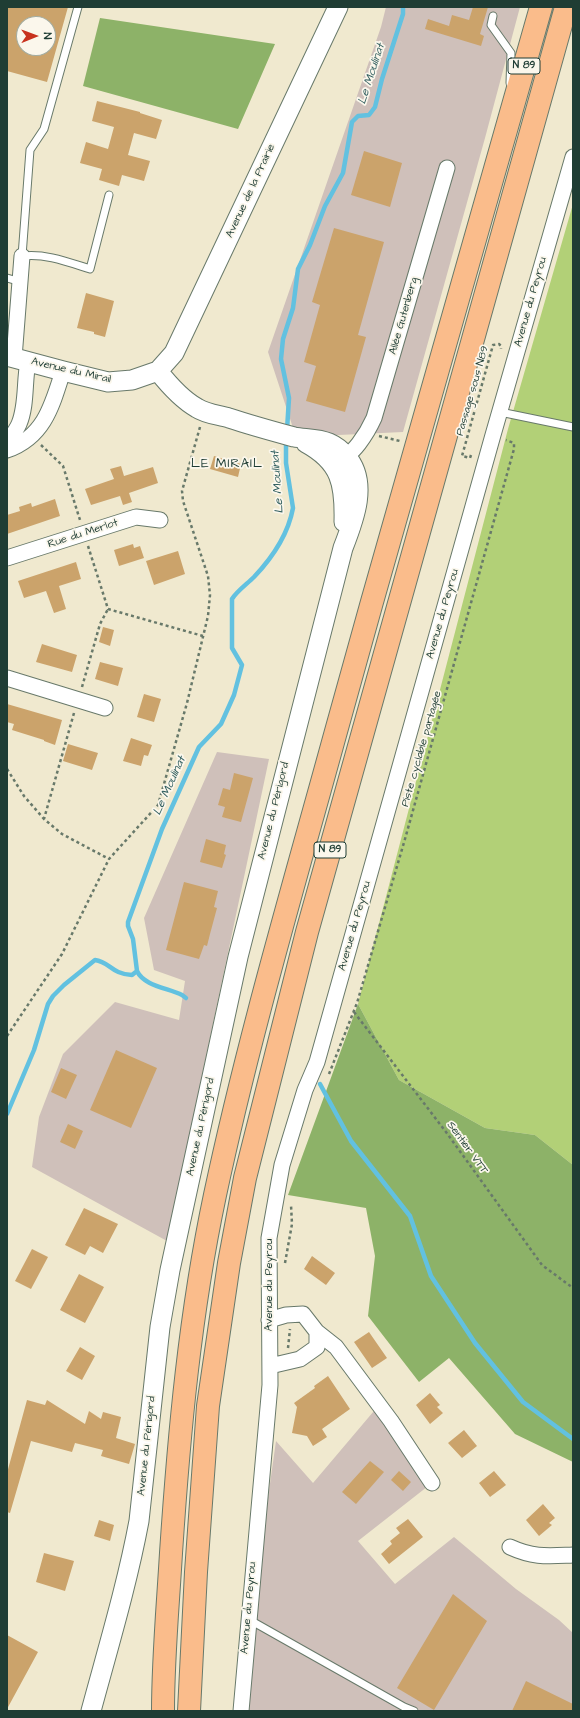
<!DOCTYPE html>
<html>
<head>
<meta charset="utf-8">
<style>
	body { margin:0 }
	#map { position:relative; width:580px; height:1718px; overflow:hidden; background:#f0e9cf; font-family:"Architects Daughter",sans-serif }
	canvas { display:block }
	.frame { position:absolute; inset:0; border:8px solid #1f3d34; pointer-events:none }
	.north { position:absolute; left:16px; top:16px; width:40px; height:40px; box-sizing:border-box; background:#fbf7ec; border:1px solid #a3ada2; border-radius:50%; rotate:89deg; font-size:11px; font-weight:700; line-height:16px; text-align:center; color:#1f3d34 }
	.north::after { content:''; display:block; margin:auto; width:14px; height:18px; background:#c8321e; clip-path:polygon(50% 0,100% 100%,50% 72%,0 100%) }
</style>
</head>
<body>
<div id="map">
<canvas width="580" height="1718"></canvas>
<div class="frame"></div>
<div class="north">N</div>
</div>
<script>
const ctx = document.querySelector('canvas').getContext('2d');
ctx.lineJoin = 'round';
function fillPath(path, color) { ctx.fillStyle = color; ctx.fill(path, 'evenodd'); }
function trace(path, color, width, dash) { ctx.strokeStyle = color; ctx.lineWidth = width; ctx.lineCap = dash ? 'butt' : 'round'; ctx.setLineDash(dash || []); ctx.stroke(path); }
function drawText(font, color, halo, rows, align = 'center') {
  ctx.font = font + ' "Architects Daughter",sans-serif'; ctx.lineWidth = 3.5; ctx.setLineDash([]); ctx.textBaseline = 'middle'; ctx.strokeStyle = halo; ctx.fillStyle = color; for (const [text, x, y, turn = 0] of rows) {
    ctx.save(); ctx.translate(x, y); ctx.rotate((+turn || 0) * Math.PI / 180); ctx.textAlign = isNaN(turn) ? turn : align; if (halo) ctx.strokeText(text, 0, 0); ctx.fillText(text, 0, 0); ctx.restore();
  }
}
const industrial = new Path2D(`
	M386,7H520L485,138L403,432L296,437L268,352L381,27Z
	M217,752L269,759L167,1241L32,1167L39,1117L63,1054L115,1002L179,1020L185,981L154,970L144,918Z
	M379,1405L432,1483L358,1541L395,1584L454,1537L516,1589L559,1620L573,1633V1711H244L243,1675L276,1441L313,1483Z`);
const green = new Path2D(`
	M573,204V1165L535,1135L485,1128L399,1080L358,1004L508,429Z`);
const forest = new Path2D(`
	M100,18L275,44L238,129L83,86Z
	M358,1004L399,1080L485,1128L535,1135L573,1165V1462L515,1434L449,1358L419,1382L368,1316L375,1256L366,1208L288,1195Z`);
const stream = new Path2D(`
	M287,430L289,398L281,359L283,339L293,308L298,269L310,245L325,206L343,173L352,122L358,116L369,115L375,107L382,79L403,14V7
	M186,998L182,995C168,988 144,986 137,971L133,939L128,926V922L162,829L199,747L221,724L234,695L242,665L232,648V599C237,591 247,584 254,577C273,557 288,535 293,508L286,463V440
	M320,1084L351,1141L410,1216L431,1276L475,1343L523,1402L573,1439
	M7,1114L34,1050L48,1004L53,996L64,985L95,960C110,962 111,974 132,975L137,971`);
const building = new Path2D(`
	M7,7H68L47,82L7,71ZM24,24H48V48H24Z
	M473,7H488L480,34L484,36L481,46L425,29L428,19L449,26L452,15L469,20Z
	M97,101L140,112V113L162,120L156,139L134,133L128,155L150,161L144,181L122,175L119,186L99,180L102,169L80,163L86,142L108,149L114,127L92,121Z
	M364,151L402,163L390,207L351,195Z
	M334,228L384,242L358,335L366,337L345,412L306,401L316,366L304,362L320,305L312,302Z
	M86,293L114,301L105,337L94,334V332L77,328Z
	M214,456L241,464L238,477L210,469Z
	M121,466L124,476L153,467L158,483L129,493L132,502L123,505L120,496L91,505L85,489L114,479L110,469Z
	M55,499L60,516L7,534V515L20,511L19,507L31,503L32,507Z
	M133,544L134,548L140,546L144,558L119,566L114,550Z
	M178,551L185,574L154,585L146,561Z
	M76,562L81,579L59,586L66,609L54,613L46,591L24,598L18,581Z
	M103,627L114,630L110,646L99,642Z
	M42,644L77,655L72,672L36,662Z
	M100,662L123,668L118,686L95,679Z
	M144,694L161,699L154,722L137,717Z
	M7,704L62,720L55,745L44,741V740L12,730L14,724L7,722Z
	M131,738L152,745L148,756L144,755L141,766L123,761Z
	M68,744L98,753L92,770L63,761Z
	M234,773L253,778L241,822L222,817L225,807L218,805L223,788L230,790Z
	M206,839L226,845L224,854L226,855L222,868L200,862Z
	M184,882L218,891L214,907L217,908L210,934L207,946L204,945L199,959L166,950Z
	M116,1050L157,1068L131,1128L90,1110Z
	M61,1068L77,1075L66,1099L51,1092Z
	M68,1124L83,1131L75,1149L60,1142Z
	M84,1208L118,1224L103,1253L90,1246L85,1255L65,1245Z
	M32,1249L48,1257L31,1289L15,1281Z
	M312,1256L335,1273L326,1285L304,1269Z
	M79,1274L104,1287L85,1323L60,1310Z
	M369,1332L387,1358L372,1368L354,1342Z
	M80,1347L95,1356L82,1380L66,1371Z
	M328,1376L350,1409L322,1429L327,1437L313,1446L307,1436L292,1433L297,1407L294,1403L315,1388L314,1386Z
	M430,1393L440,1405L437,1407L443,1413L430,1424L416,1405Z
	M27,1400L45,1405L47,1400L85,1424L89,1411L101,1419L103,1412L121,1417L116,1438L135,1444L129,1464L101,1456L103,1450L75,1443L72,1452L31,1441L10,1513L7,1512V1473Z
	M464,1430L477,1446L462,1458L448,1443Z
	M370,1461L384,1472L356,1504L342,1492Z
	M399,1471L411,1482L403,1491L391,1480Z
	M494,1471L506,1485L490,1497L479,1483Z
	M543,1504L555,1518L549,1523L552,1525L539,1536L526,1520Z
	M408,1519L423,1537L389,1564L381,1554L392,1544L390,1541L400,1533L396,1528Z
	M99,1520L114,1525L110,1541L94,1536Z
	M44,1553L74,1561L65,1591L36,1582Z
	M453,1594L487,1621L434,1710L397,1688Z
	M7,1635L38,1652L7,1709Z
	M526,1681L573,1704V1711H512Z`);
const path = new Path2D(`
	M379,436L400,441
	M41,445L63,466L80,520
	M471,455L470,458L462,456L493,345L499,344L501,346V349
	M88,546L108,609L203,636
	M82,687L100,624L108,609
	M74,713L44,819L62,834L109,859
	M7,769L24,796L44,819
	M354,1012L446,1132L542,1265L573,1288
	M7,1036L62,954L109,859L158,805L187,703L208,616L210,595L208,576L183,501L182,491L200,427
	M329,1074L357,1003L405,839L514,449V443L506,440
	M285,1263L292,1224L291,1205
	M288,1348L290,1329`);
const service = new Path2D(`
	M78,7L44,129L30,150L22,256C45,253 68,262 90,269L109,195
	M493,16L491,25L511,53L510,83
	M7,278L21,282
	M500,412L573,427
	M248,1619L404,1707L414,1711`);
const minor = new Path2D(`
	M14,358L22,256
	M7,443C11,437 16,431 19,424C27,405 24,382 28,362
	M7,450C44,437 52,406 63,371
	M337,457C351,462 369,429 374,418L447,168
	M7,558L136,517L160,520
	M7,678L105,708
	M269,1320L286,1315L303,1314L317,1332V1347L300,1359L270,1366
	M317,1332L336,1347L391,1421L432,1483
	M510,1547C534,1558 548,1556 573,1555
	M241,1711L270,1385L269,1238L282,1165L305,1090L317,1062L493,435L573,157`);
const tertiary = new Path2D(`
	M7,356L63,371L108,382L132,380L158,371L174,353L338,7
	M306,443C341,462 345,484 344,522
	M91,1711C108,1648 127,1585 139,1521L160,1327L170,1270L238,957L343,548C354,520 369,482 346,456C341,450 336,446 329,443C318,438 305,439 294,437C272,431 250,425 229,418C219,415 206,414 197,408C181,399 169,385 158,371`);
const trunk = new Path2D(`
	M163,1711C163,1658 168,1605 171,1553C179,1433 190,1313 215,1195C248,1040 293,888 335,735C402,492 472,250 541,7
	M189,1711L196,1572L208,1406L229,1263L245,1178L307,932L566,7`);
const shields = [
	[524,66,32],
	[330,850,32]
];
const shieldNames = [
	["N 89",524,66],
	["N 89",330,850]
];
const streetNames = [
	["Avenue de la Prairie",251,191,-65],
	["Avenue du Peyrou",531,302,-74],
	["Allée Gutenberg",404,316,-74],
	["Avenue du Mirail",71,371,13],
	["Passage sous N89",473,391,-74],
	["Rue du Merlot",83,534,-18],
	["Avenue du Peyrou",443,614,-74],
	["Piste cyclable partagée",422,749,-74],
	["Avenue du Périgord",274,811,-76],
	["Avenue du Peyrou",355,926,-74],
	["Avenue du Périgord",201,1127,-78],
	["Sentier VTT",467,1148,54],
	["Avenue du Peyrou",270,1285,-90],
	["Avenue du Périgord",147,1446,-84],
	["Avenue du Peyrou",249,1608,-85]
];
const waterNames = [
	["Le Moulinat",372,74,-72],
	["Le Moulinat",278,482,-94],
	["Le Moulinat",170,786,-66]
];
const quarterNames = [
	["LE MIRAIL",227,464]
];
fillPath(industrial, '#cfc0ba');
fillPath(green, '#b2d077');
fillPath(forest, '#8db268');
trace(stream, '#62c1e0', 4.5);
fillPath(building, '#cba36b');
trace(service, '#68796a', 9);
trace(minor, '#68796a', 17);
trace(tertiary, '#68796a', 21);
trace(trunk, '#68796a', 24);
trace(path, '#68796a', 2.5, [3, 3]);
trace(service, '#fff', 7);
trace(minor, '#fff', 15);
trace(tertiary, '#fff', 19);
trace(trunk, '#fabc8b', 22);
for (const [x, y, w] of shields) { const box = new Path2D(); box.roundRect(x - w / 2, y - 8, w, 16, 3); ctx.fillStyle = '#fbf7ec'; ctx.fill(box); trace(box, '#1f3d34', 1); }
drawText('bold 10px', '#1f3d34', null, shieldNames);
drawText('11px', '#1f3d34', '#fbf7ec', streetNames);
drawText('italic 12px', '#305e5f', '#fbf7ec', waterNames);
ctx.letterSpacing = '1px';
drawText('13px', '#1f3d34', '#fbf7ec', quarterNames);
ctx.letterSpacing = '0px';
</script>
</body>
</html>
